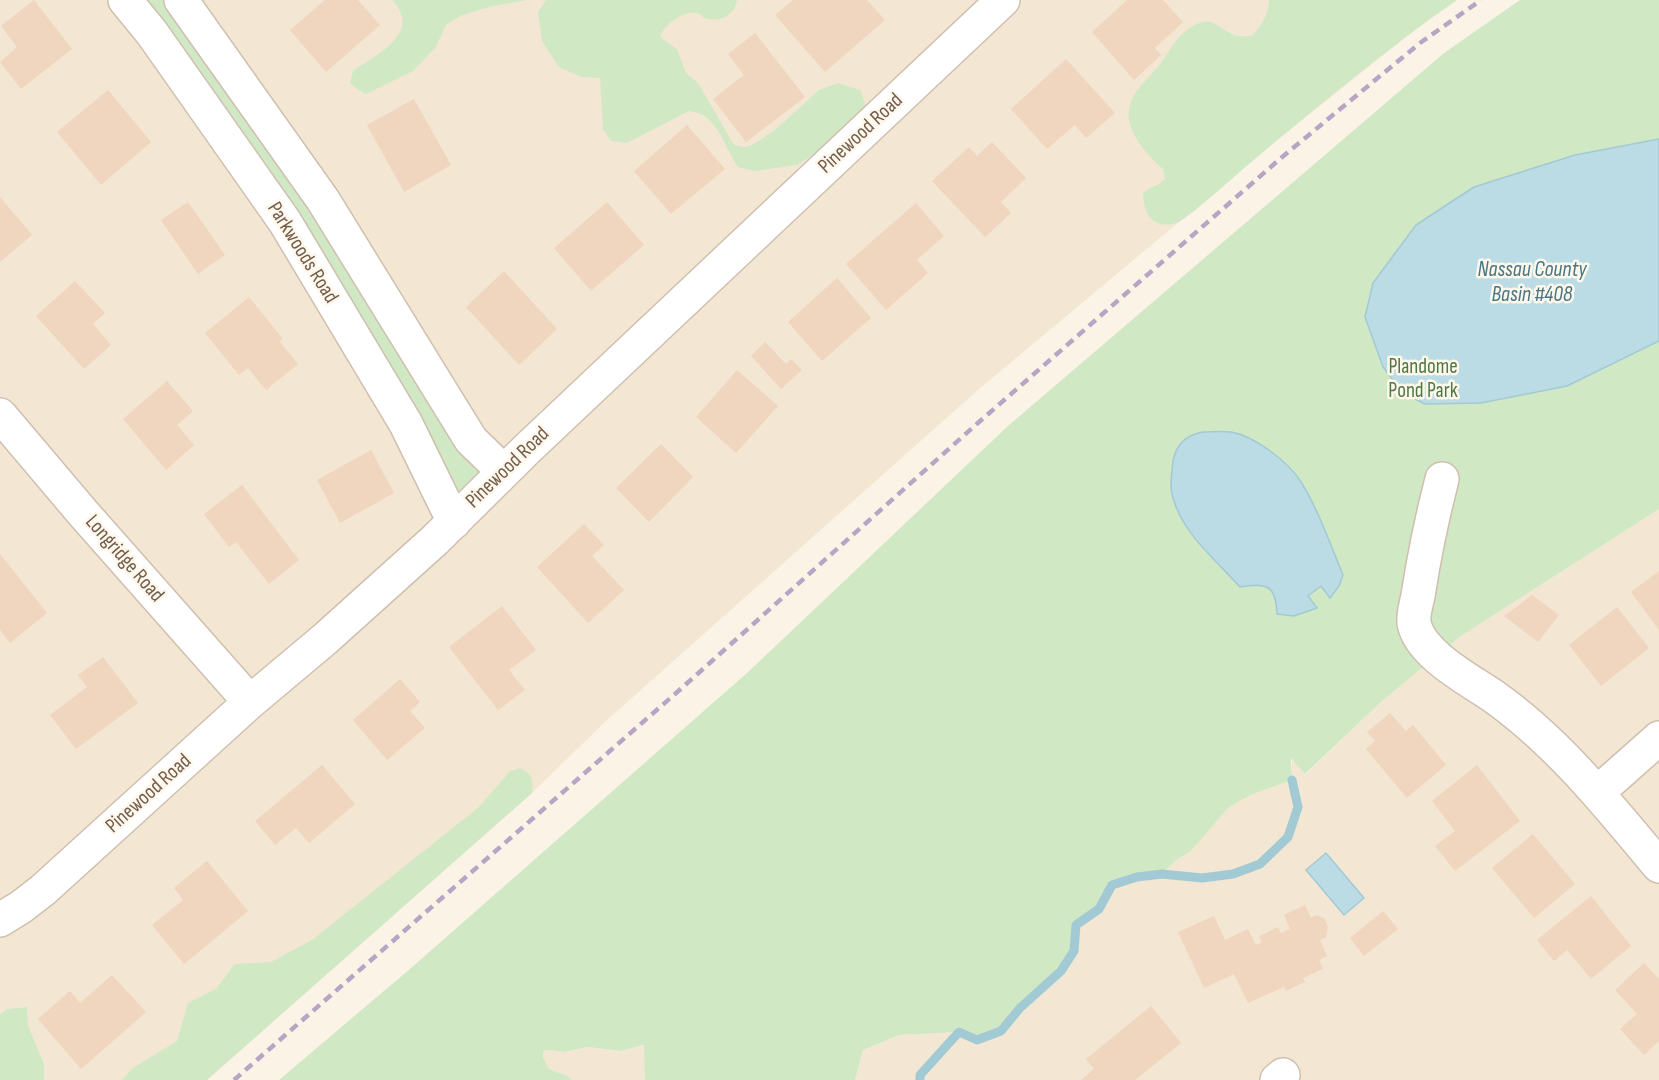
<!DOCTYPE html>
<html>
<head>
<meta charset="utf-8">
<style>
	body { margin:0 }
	canvas { display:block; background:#fbf4e6 }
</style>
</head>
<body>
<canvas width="1659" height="1080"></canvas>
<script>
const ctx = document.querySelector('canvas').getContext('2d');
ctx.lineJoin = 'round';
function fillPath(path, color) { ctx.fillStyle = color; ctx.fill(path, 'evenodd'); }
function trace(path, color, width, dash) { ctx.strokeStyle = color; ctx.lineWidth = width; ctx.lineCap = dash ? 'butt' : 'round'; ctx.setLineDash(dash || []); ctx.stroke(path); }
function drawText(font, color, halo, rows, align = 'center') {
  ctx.font = font + ' "Sofia Sans Condensed",sans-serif'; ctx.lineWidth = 5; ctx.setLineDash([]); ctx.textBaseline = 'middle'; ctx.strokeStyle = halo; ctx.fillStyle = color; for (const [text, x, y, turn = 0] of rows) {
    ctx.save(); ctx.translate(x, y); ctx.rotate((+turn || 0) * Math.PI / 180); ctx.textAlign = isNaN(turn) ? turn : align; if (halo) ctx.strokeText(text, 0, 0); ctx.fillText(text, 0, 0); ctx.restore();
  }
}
const residential = new Path2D(`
	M0,0H1457L1422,24L1270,146L978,390L606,721L532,793L207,1080H44V1064L28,1025L27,1007L7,1009L0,1014Z
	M1659,509V1080H855L863,1050L899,1035L959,1032L977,1040L1001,1031L1020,1008L1061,971L1074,951L1076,925L1099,909L1112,885L1137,877L1162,874L1176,860L1191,851L1229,807L1253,794L1292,780V758L1306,774L1382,701L1461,636Z
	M645,1045V1080H572L568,1076L549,1069L543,1057V1051L550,1050L565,1052L588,1047L621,1051Z`);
const green = new Path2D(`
	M125,0H181L503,471L454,522L406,424Z
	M392,0H527L493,6L460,16L446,25L435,48L413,71L366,94L357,89L350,83L353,71C377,54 423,33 392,0Z
	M546,0H737C735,15 720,23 705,18C698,15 704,15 697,13C682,11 665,24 660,37L677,49L686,73L698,83L734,145L744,147L752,145L775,130L819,90L838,83L860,90L867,109L860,124L797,165L754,171L738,167C727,151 720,126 703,115C700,113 693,112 689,111L627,143L611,141L603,129L600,78L581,77L559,67L542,41L538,12Z
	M1269,0H1457C1385,50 1317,107 1250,163C1237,174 1187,220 1176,223C1153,230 1143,213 1143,193C1151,186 1158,187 1165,179L1163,169C1144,152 1117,123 1134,95C1141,83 1153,74 1161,63C1173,46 1180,29 1202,22C1215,18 1226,35 1239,36C1243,37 1248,36 1253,35C1261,25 1269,14 1269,0Z
	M1520,0H1659V509L1461,636L1382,701L1305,774L1291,758L1292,780L1253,794L1229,807L1191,851L1176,860L1162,874L1137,877L1112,885L1099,909L1076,925L1074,951L1061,971L1020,1008L1001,1031L977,1040L959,1032L899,1035L863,1050L855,1080H645L644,1045L621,1051L588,1047L565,1052L550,1050L543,1051V1057L549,1069L568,1076L572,1080H279L411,968L747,673L1008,426L1444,53Z
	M520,768C533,774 533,780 532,793L207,1080H122L133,1068L177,1041L188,1003L216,989L235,964L271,962L312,940L479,807L510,771Z
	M27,1007L28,1025L44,1064V1080H0V1014L7,1009Z`);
const water = new Path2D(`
	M1659,139V341L1567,386L1481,403L1425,404L1403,393L1383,367L1365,317L1373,283L1416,225L1474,187L1575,155Z
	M1203,432C1212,432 1222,431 1231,432C1254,436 1289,462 1301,482C1319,511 1330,544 1343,575L1339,586L1330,598L1321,586L1308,596L1317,608L1294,616L1277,614C1276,584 1266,583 1240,587C1216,560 1183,534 1173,498C1169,487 1172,473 1173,461C1176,444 1186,435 1203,432Z
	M1326,853L1364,898L1344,915L1306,870Z`);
const stream = new Path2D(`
	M920,1080V1075L959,1032L977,1040L1001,1031L1020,1008L1061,971L1074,951L1076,925L1099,909L1112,885L1137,877L1162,874L1202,878L1233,874L1260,864L1288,837L1298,807L1292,780`);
const building = new Path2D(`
	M34,0L72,49L21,89L0,62L17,47L1,26Z
	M325,0H358L380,25L326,72L290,30Z
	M793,0H867L885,20L825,72L775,15Z
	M1127,0H1163L1183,22L1155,48L1161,55L1134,80L1092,32Z
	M755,33L805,97L746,142L713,99L744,75L728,54Z
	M1066,59L1115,113L1086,138L1075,125L1047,149L1011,109Z
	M108,90L151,142L101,185L57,132Z
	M414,99L451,165L404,192L367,125Z
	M687,125L725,169L671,214L634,171Z
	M992,142L1026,178L1001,202L1011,213L985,237L932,181L969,147L977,156Z
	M0,197L32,235L0,262Z
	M188,202L225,255L198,274L161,220Z
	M607,202L644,245L591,291L554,248Z
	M916,203L944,236L917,260L928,273L886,310L846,264Z
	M504,271L557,329L519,365L466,307Z
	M837,278L871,318L822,361L788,322Z
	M75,281L105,313L93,324L111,345L84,369L36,316Z
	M249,297L283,339L279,341L298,364L266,390L248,368L239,375L205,333Z
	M765,342L786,364L791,359L802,370L781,389L751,356Z
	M737,370L778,406L736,453L696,417Z
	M167,381L193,411L177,425L194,445L166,470L123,419Z
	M661,444L693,477L649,522L616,488Z
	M371,450L394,493L340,523L317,480Z
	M242,485L299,560L269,584L236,542L229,547L204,514Z
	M584,524L604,545L592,556L624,590L588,623L537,567Z
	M0,554L47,613L10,643L0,630Z
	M1659,571V630L1631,592Z
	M1532,595L1559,615L1538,642L1504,616Z
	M502,606L536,650L509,670L525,690L498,710L449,647Z
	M1617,607L1649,648L1601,686L1569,645Z
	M103,657L138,703L76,749L50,715L87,687L78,675Z
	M400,679L420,702L410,711L425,728L387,760L353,720Z
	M1390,713L1406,731L1413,725L1446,765L1407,798L1366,749L1375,741L1367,732Z
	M322,765L355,804L309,843L296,828L275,845L255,821Z
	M1477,765L1520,821L1455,871L1435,846L1455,831L1432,801Z
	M1533,834L1575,884L1534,918L1492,868Z
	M207,861L248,911L184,964L152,925L183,900L174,888Z
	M1591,896L1631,946L1591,979L1567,950L1554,961L1537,940Z
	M1305,905L1311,918L1316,915L1324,918L1328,927L1326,937L1320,940L1327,956L1319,960L1323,969L1303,978L1305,982L1286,991L1284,987L1248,1003L1234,974L1204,988L1178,932L1214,916L1225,940L1248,929L1256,945L1262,942L1259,936L1278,927L1281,933L1290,929L1284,915Z
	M1383,911L1398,929L1364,956L1350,938Z
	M1644,963L1659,979V1041L1644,1055L1620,1029L1637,1014L1615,990Z
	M112,975L146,1012L81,1069L38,1019L70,991L80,1003Z
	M1151,1006L1181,1043L1135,1080H1081L1094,1069L1086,1059Z`);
const street = new Path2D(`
	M125,0L152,33L285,222L406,424L454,522
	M181,0L323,200L471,440L503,471
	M0,415L83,513L250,702
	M1442,479C1432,518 1424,556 1418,596C1416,604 1413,615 1414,623C1420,654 1468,679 1493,696C1558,742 1608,805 1659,866
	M1597,793L1659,738
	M0,920L21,907L43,890L250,702L325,639L435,540L527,449L1003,0
	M1277,1080L1283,1075`);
const rail = new Path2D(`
	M234,1080L675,694L979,422L1281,158L1420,43L1481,0`);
const streetNames = [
	["Pinewood Road",861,134,-43],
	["Parkwoods Road",302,253,58],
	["Pinewood Road",508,468,-44],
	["Longridge Road",124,559,49],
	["Pinewood Road",149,794,-42]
];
const parkNames = [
	["Plandome",1423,368],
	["Pond Park",1423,392]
];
const waterNames = [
	["Nassau County",1532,270],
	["Basin #408",1532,295]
];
fillPath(residential, '#f3e7d4');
fillPath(green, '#d1e8c5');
fillPath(water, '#bbdce4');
trace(water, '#a2cad5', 1.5);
trace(stream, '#a2cad5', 9);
fillPath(building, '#f0d5bf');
trace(street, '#cfbfaf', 36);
trace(street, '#fff', 33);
trace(rail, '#b8a4c5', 4.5, [9, 6]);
drawText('21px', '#735c4c', '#fef8ec', streetNames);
drawText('21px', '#507844', '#fef8ec', parkNames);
drawText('italic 22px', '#477785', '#fef8ec', waterNames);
</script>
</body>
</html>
